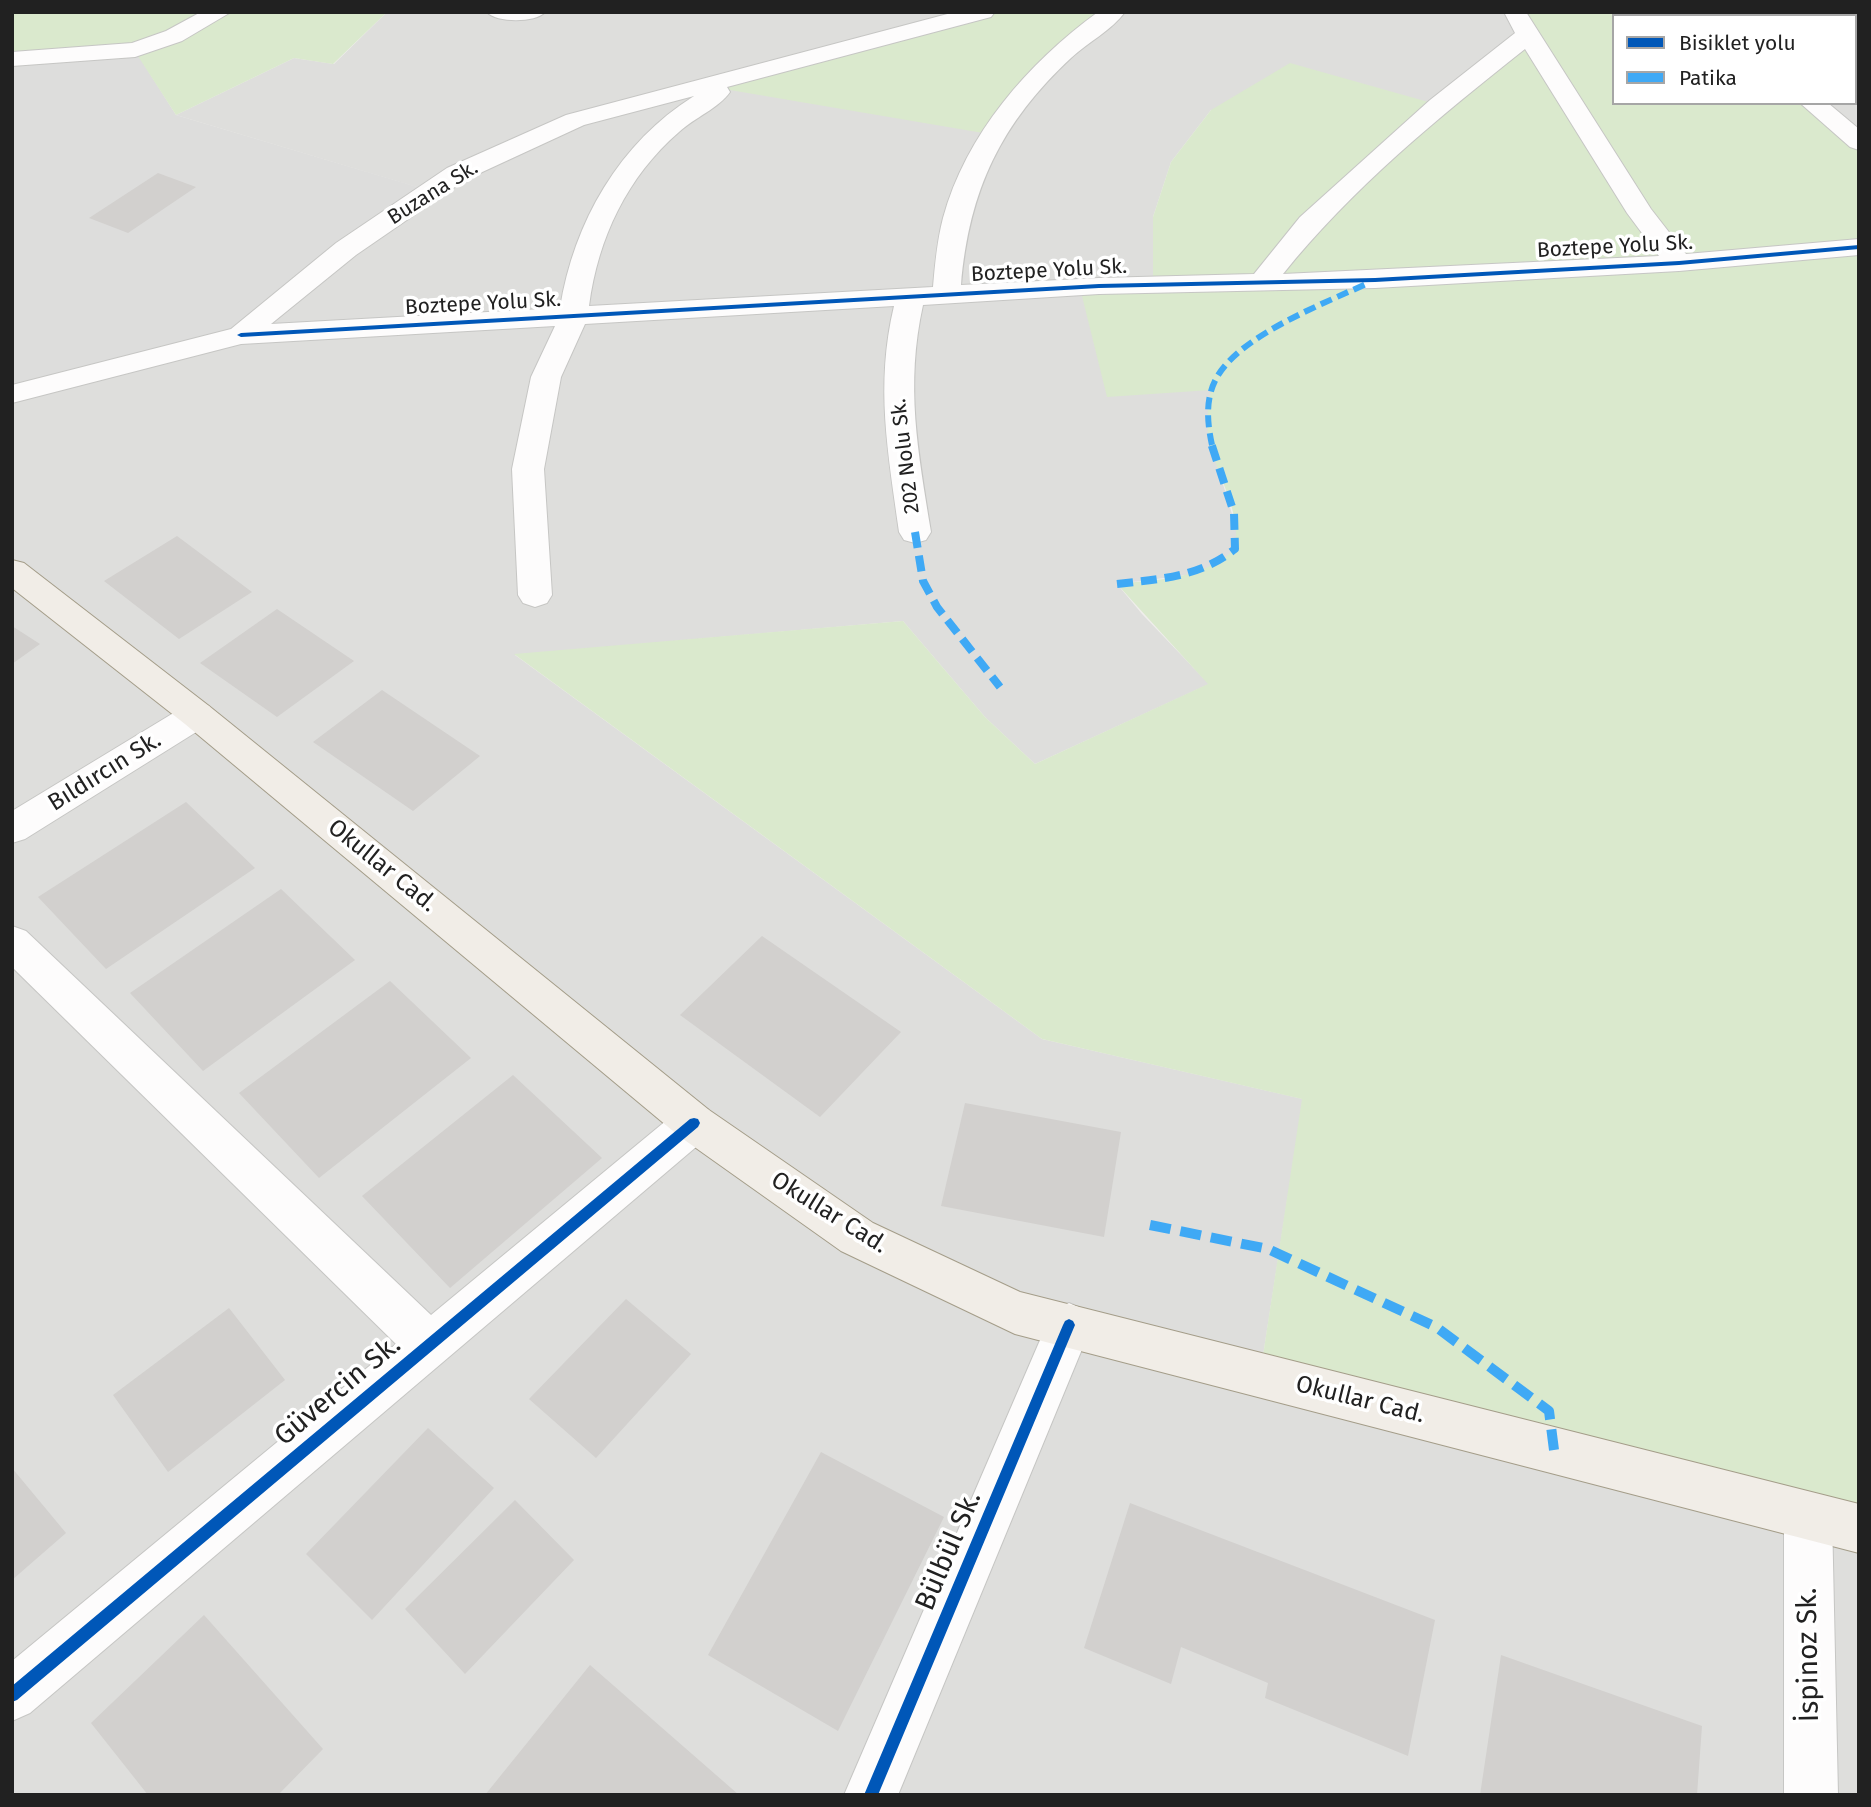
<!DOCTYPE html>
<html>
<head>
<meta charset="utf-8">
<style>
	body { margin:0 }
	#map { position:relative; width:1871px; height:1807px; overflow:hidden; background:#efeeeb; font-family:"Fira Sans",sans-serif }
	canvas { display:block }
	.frame { position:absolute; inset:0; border:14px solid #212121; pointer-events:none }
	.legend { position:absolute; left:1612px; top:14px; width:245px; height:91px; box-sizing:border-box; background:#fff; border:2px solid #a6a6a6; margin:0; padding:9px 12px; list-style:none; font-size:21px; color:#212121 }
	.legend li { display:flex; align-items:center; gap:14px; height:35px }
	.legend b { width:35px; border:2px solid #a6a6a6 }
</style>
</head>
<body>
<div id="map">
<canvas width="1871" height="1807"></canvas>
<div class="frame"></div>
<ul class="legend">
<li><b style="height:9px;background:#0057b8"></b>Bisiklet yolu</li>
<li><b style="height:9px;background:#3fa9f5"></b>Patika</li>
</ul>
</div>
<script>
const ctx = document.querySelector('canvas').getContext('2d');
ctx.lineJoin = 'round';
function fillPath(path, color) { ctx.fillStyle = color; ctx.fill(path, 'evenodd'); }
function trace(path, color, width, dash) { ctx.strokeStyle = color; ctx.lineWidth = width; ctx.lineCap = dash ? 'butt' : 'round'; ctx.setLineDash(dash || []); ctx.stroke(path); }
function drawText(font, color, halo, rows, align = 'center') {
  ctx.font = font + ' "Fira Sans",sans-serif'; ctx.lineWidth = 7; ctx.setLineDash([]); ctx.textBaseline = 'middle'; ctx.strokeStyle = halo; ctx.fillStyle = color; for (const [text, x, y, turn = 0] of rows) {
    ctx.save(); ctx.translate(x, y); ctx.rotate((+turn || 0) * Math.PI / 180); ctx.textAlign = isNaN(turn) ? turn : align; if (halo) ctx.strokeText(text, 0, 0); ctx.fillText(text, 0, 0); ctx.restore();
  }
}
const residential = new Path2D(`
	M387,12H1514L1527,35L1439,105L1211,110L1171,162L1153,217V285L1212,389L1208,408L1209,438L1238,534L1235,549L1223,561L1195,574L1117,584L1142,614L1209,684L1035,764L985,717L903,621L515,655L1042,1039L1303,1099L1260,1375L1859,1529V1795H12V394L430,191L176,115L294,58L334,64Z
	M1855,64H1859V142L1812,103H1855Z`);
const religious = new Path2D(`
	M135,50L176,115L431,191L241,335L12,394V59Z`);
const grass = new Path2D(`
	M12,12H387L333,64L294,58L176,115L134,50L12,59Z
	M983,12H1113L995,135L724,89L749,73Z
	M1514,12H1859V64H1855V16H1614V103H1812L1859,142V1529L1260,1375L1302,1099L1042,1039L514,654L903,621L985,717L1035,764L1208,684L1117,584C1159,579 1202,580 1235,549C1242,510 1216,476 1209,439C1206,423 1208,406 1211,390L1107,397L1080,288L1153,285V217L1171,162L1211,110L1290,63L1439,105L1527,35Z`);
const building = new Path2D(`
	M158,173L196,187L128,233L89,218Z
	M177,536L252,592L179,639L104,581Z
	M277,609L354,661L277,717L200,663Z
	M12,626L40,644L12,664Z
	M382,690L480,756L413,811L313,742Z
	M186,802L255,868L106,969L38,897Z
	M281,889L355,960L203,1071L130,993Z
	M762,936L901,1032L820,1117L680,1015Z
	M390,981L471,1058L319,1178L239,1093Z
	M513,1075L602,1158L450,1288L362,1196Z
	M965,1103L1121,1132L1104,1237L941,1206Z
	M626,1299L691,1354L596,1458L529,1399Z
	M229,1308L285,1380L168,1472L113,1395Z
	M428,1428L494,1488L372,1620L306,1554Z
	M821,1452L944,1517L838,1731L708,1655Z
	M12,1468L66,1533L12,1580Z
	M515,1500L574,1560L465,1674L405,1609Z
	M1130,1503L1435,1620L1408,1756L1265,1698L1268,1683L1181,1647L1171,1684L1084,1648Z
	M204,1615L323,1749L278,1795H148L91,1723Z
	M1501,1655L1702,1726L1697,1795H1480Z
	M590,1665L739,1795H485Z`);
const minor = new Path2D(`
	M201,12H231L182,41L135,57L12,66V52L132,43L166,31Z
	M487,12H545C536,23 496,23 487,12Z
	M955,12H995L991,17L727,87L730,92C719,108 694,118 679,132C627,177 598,238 589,306L933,287C935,264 937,241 943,218C966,134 1028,63 1098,12H1125C1112,30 1087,43 1071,58C1001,123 969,190 961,285L1099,278L1254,274L1300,217L1430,100L1515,33L1504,12H1526L1651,209L1686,254L1859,239V255L1679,271L1375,288L1099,294L923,305C905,386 918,451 931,532L926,540L915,543L904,540L899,532C888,453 875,385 894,306L585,324L561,377L544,469L552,595L547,603L535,607L523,603L518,595L512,469L531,377L555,326L241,344L12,403V385L231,329L336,243L447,168L566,115ZM1525,49L1627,213L1659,256L1283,274C1352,188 1439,117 1525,49ZM694,96C619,143 574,222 560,308L271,324L356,255L465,180L584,125Z
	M1800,103H1828L1859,129V150L1850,147Z
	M197,702L209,706L215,715L209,724L25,839L12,843V811L185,706Z
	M12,926L26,931L431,1315L679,1110L694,1104L709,1110L715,1123L709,1136L30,1713L12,1721V1661L396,1344L12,967Z
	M1069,1303L1085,1310L1092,1325L898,1795H844L1053,1310Z
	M1808,1492L1825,1499L1832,1516L1838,1795H1784V1516L1791,1499Z`);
const major = new Path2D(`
	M12,560L24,563L209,706L709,1110L873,1223L1020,1292L1859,1504V1553L1015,1334L841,1251L679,1136L185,724L12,588Z`);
const quietFar2 = new Path2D(`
	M1855,64H1859
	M1212,445C1207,422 1205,398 1217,377C1241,335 1323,304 1366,284`);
const quietFar1 = new Path2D(`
	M915,532L923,581L937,607L1000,687
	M1117,584C1160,579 1200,577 1235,549L1234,513L1211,443`);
const quiet = new Path2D(`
	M1150,1225L1268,1249L1436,1327L1549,1411L1554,1450`);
const cycleway = new Path2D(`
	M1859,245V249L1679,265L1375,282L1099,288L241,337L237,335L241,333L1099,284L1375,278L1679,261Z
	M694,1118L698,1119L700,1123L698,1127L17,1700L12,1702V1686L690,1119Z
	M1069,1319L1073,1321L1075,1325L878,1795H864L1063,1325L1065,1321Z`);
const farStreetnames = [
	["Buzana Sk.",433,193,-32],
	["Boztepe Yolu Sk.",1615,247,-3],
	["Boztepe Yolu Sk.",1049,271,-3],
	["Boztepe Yolu Sk.",483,304,-3],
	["202 Nolu Sk.",906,456,-97]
];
const streetNames = [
	["Bıldırcın Sk.",105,772,-32],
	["Okullar Cad.",382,866,39],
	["Okullar Cad.",829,1213,32],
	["Okullar Cad.",1360,1400,14]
];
const nearStreetnames = [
	["Güvercin Sk.",338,1391,-40],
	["Bülbül Sk.",949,1551,-67],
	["İspinoz Sk.",1809,1655,-91]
];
fillPath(residential, '#dededc');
fillPath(religious, '#dddddc');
fillPath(grass, '#dae9cd');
fillPath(building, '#d2d0ce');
trace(minor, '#c6c6c4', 2);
trace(major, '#a49d89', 2);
fillPath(minor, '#fdfcfc');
fillPath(major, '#f1ede7');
trace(quietFar2, '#3fa9f5', 6, [12, 6]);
trace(quietFar1, '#3fa9f5', 8, [16, 8]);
trace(quiet, '#3fa9f5', 10, [21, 10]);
fillPath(cycleway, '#0057b8');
drawText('21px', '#212121', '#fff', farStreetnames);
drawText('24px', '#212121', '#fff', streetNames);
drawText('28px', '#212121', '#fff', nearStreetnames);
</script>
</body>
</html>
